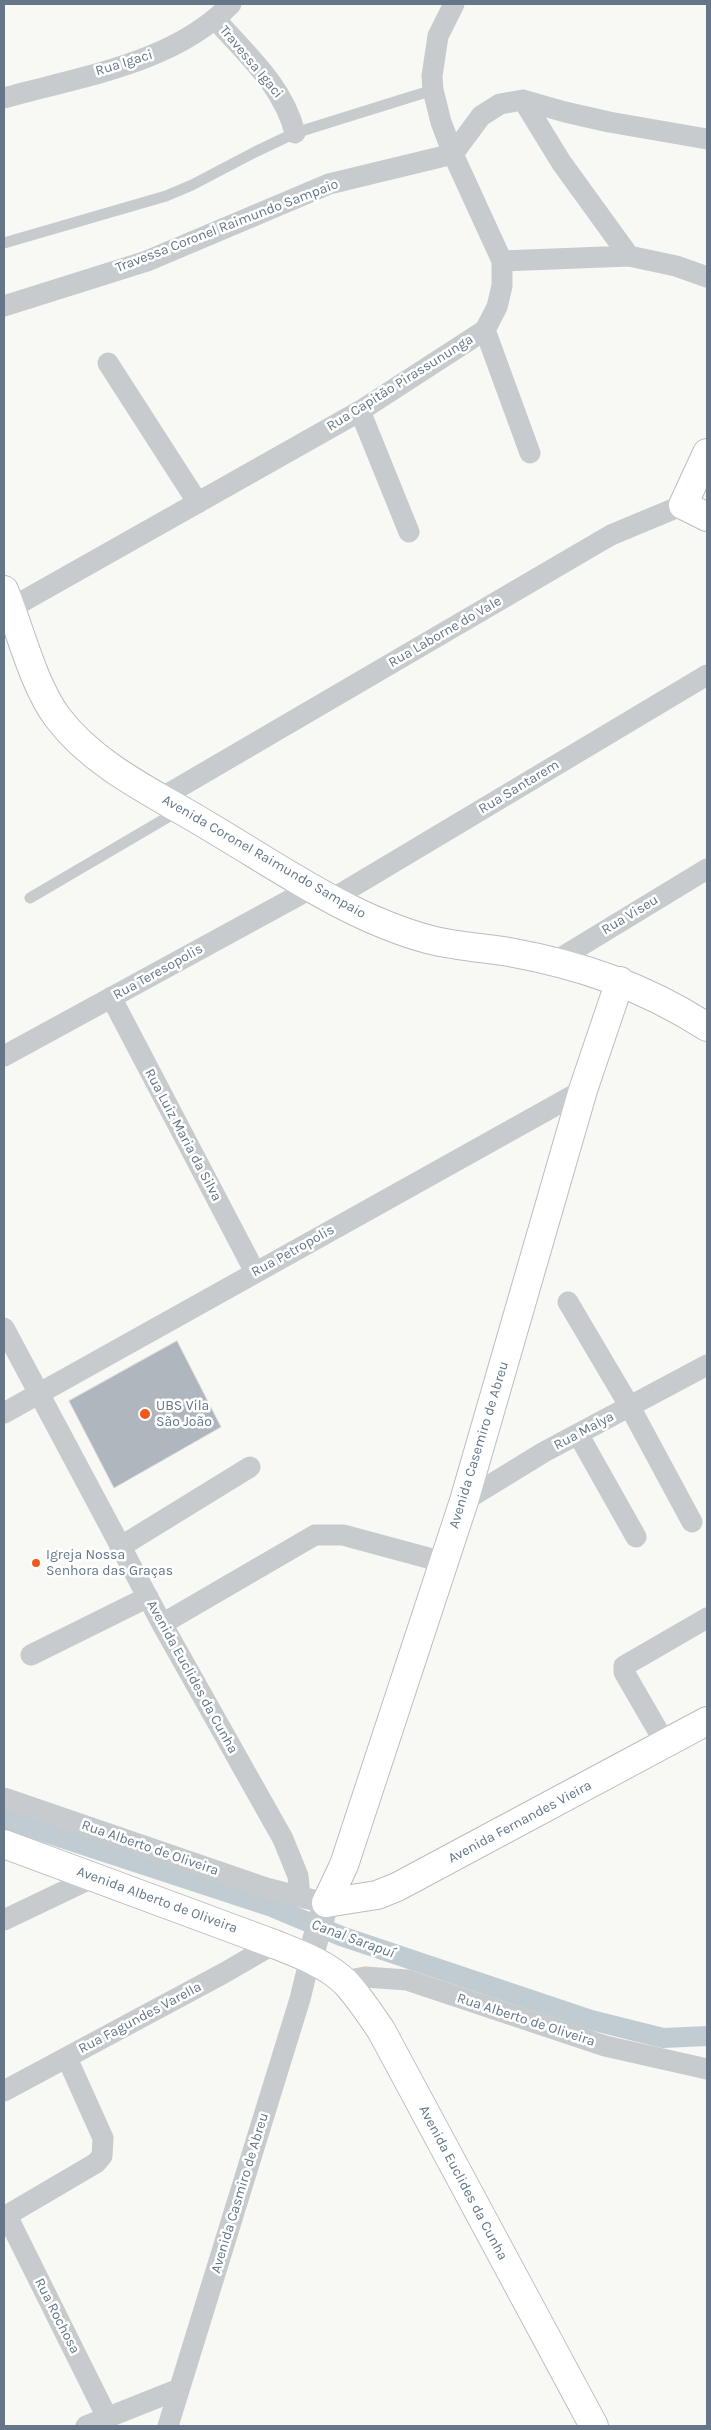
<!DOCTYPE html>
<html>
<head>
<meta charset="utf-8">
<style>
	body { margin:0 }
	#map { position:relative; width:711px; height:2430px; overflow:hidden; background:#f8f8f4; font-family:Karla,sans-serif }
	canvas { display:block }
	.frame { position:absolute; inset:0; border:5px solid #647688; pointer-events:none }
</style>
</head>
<body>
<div id="map">
<canvas width="711" height="2430"></canvas>
<div class="frame"></div>
</div>
<script>
const ctx = document.querySelector('canvas').getContext('2d');
ctx.lineJoin = 'round';
function trace(path, color, width, dash) { ctx.strokeStyle = color; ctx.lineWidth = width; ctx.lineCap = dash ? 'butt' : 'round'; ctx.setLineDash(dash || []); ctx.stroke(path); }
function fillPath(path, color) { ctx.fillStyle = color; ctx.fill(path, 'evenodd'); }
function drawText(font, color, halo, rows, align = 'center') {
  ctx.font = font + ' Karla,sans-serif'; ctx.lineWidth = 5; ctx.setLineDash([]); ctx.textBaseline = 'middle'; ctx.strokeStyle = halo; ctx.fillStyle = color; for (const [text, x, y, turn = 0] of rows) {
    ctx.save(); ctx.translate(x, y); ctx.rotate((+turn || 0) * Math.PI / 180); ctx.textAlign = isNaN(turn) ? turn : align; if (halo) ctx.strokeText(text, 0, 0); ctx.fillText(text, 0, 0); ctx.restore();
  }
}
const canal = new Path2D(`
	M4,1819L272,1907L341,1936L591,2020L663,2038L707,2036`);
const building = new Path2D(`
	M177,1341L221,1427L114,1488L69,1401Z`);
const service = new Path2D(`
	M4,243L166,196L192,185L255,152L295,133L433,90
	M30,898L180,810`);
const minor = new Path2D(`
	M216,20C248,56 283,86 295,133
	M4,98C82,76 173,64 231,4
	M523,100L561,162L629,256
	M502,261L629,256L676,266L707,277
	M4,306L147,261L329,184L453,154L481,116L500,104L523,100L565,112L609,122L707,139
	M485,330L530,453
	M108,363L198,503
	M360,411L409,532
	M11,608L360,411L485,330L497,307L502,286V261L453,154L441,122L433,90L432,76L438,36L454,4
	M161,798L611,535L683,505
	M332,899L707,675
	M554,962L707,869
	M111,997L255,1272
	M4,1056L312,888
	M568,1302L630,1407L692,1522
	M4,1328L162,1624L283,1839L298,1876L300,1897
	M4,1413L583,1090
	M578,1434L636,1537
	M464,1501L544,1452L707,1365
	M120,1547L250,1467
	M162,1624L315,1535H343L443,1562
	M31,1655L148,1597
	M665,1743L624,1672V1666L707,1618
	M4,1798L266,1888L313,1900
	M4,1920L94,1877
	M344,1981L365,1977L407,1980L605,2046L707,2069
	M4,2091L224,1973L274,1944
	M7,2216L107,2417
	M4,2217L96,2163L102,2156L103,2138L67,2058
	M86,2426L179,2389
	M168,2426L300,1999L310,1958`);
const tertiary = new Path2D(`
	M310,1958L326,1903`);
const secondary = new Path2D(`
	M707,453L683,505L707,517
	M4,590C20,629 33,685 58,718C96,768 158,795 210,827C281,869 351,919 431,940C456,946 483,948 509,952C581,965 645,987 707,1027
	M4,1844L274,1944C299,1954 327,1964 346,1983C359,1997 370,2014 381,2030L594,2426
	M326,1903L344,1865L464,1501L583,1090L620,981
	M326,1903L377,1895L397,1887L707,1721`);
const markers = [
	[145,1414,6,"#f35819"],
	[36,1563,5,"#f35819"]
];
const streetNames = [
	["Travessa Igaci",251,62,50],
	["Rua Igaci",124,63,-17],
	["Travessa Coronel Raimundo Sampaio",227,226,-21],
	["Rua Capitão Pirassununga",400,383,-32],
	["Rua Laborne do Vale",445,632,-30],
	["Rua Santarem",519,787,-31],
	["Avenida Coronel Raimundo Sampaio",264,857,30],
	["Rua Viseu",630,915,-31],
	["Rua Teresopolis",158,972,-29],
	["Rua Luiz Maria da Silva",183,1135,62],
	["Rua Petropolis",293,1251,-29],
	["Rua Malya",584,1431,-28],
	["Avenida Casemiro de Abreu",479,1445,-73],
	["Avenida Euclides da Cunha",192,1677,61],
	["Avenida Fernandes Vieira",520,1822,-28],
	["Rua Alberto de Oliveira",150,1848,19],
	["Avenida Alberto de Oliveira",157,1900,20],
	["Rua Fagundes Varella",140,2018,-28],
	["Rua Alberto de Oliveira",526,2020,18],
	["Avenida Euclides da Cunha",463,2183,62],
	["Avenida Casmiro de Abreu",240,2193,-73],
	["Rua Rochosa",57,2316,63]
];
const poiNames = [
	["UBS Vila",156,1406],
	["São João",156,1422],
	["Igreja Nossa",46,1555],
	["Senhora das Graças",46,1571]
];
const waterNames = [
	["Canal Sarapuí",353,1939,20]
];
trace(canal, '#c1ccd2', 20);
fillPath(building, '#afb6bd');
trace(building, '#d9d9d7', 1);
trace(secondary, '#b9bec3', 30);
trace(service, '#c7cbce', 11);
trace(minor, '#c7cbce', 21);
trace(tertiary, '#c7cbce', 26);
trace(secondary, '#fff', 28);
for (const [x, y, r, color] of markers) { const dot = new Path2D(); dot.arc(x, y, r, 0, 2 * Math.PI); ctx.fillStyle = color; ctx.fill(dot); trace(dot, '#fff', 2); }
drawText('14px', '#647688', '#fff', streetNames);
drawText('14px', '#647688', '#fff', poiNames, 'left');
drawText('italic 15px', '#5f7884', '#fff', waterNames);
</script>
</body>
</html>
